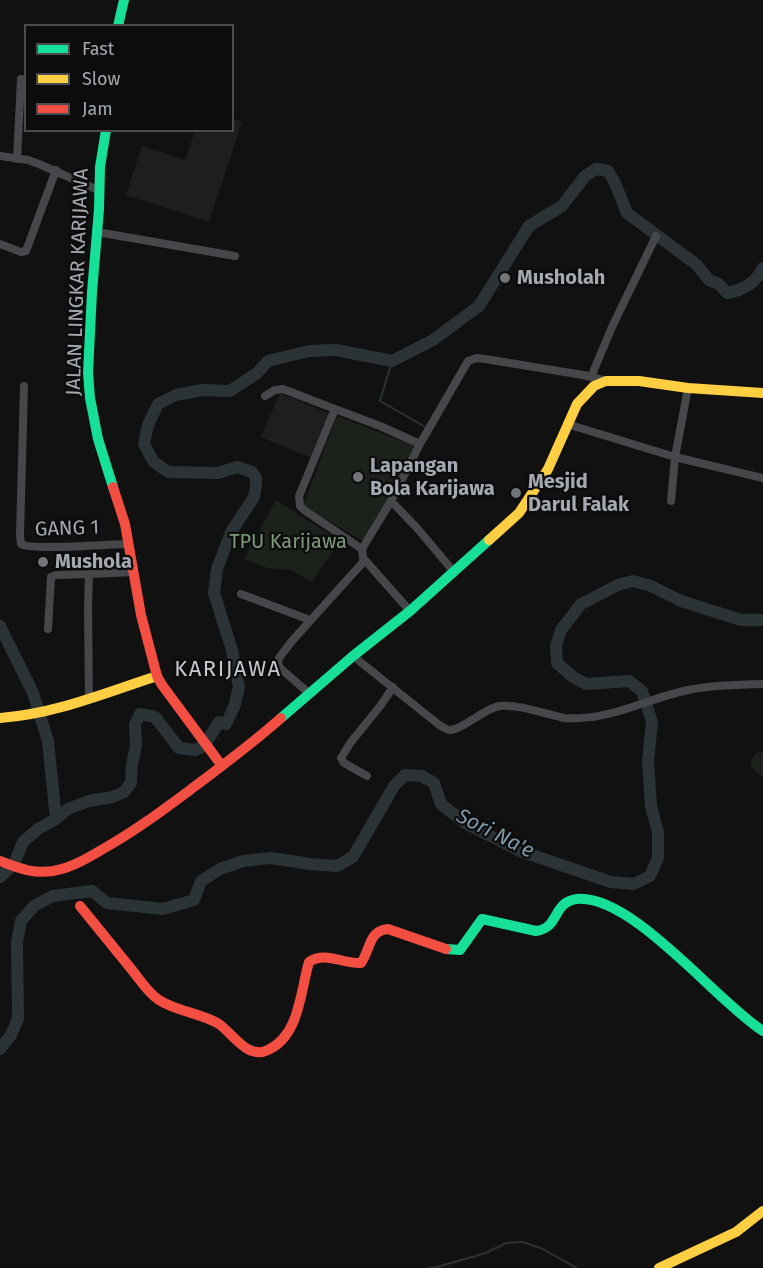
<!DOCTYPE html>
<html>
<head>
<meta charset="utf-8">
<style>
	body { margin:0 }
	#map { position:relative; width:763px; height:1268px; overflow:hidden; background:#111112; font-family:"Fira Sans",sans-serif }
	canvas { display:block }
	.legend { position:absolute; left:24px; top:24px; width:210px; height:108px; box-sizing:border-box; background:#0c0c0d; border:2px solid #494b4f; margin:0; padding:8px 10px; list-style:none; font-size:18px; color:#a4a9b1 }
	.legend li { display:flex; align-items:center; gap:12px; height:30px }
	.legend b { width:30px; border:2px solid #494b4f }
</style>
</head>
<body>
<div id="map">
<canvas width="763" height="1268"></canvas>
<ul class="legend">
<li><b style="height:8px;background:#16e098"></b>Fast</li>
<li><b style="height:8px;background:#ffcf43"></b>Slow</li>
<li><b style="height:8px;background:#f24e42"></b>Jam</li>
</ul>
</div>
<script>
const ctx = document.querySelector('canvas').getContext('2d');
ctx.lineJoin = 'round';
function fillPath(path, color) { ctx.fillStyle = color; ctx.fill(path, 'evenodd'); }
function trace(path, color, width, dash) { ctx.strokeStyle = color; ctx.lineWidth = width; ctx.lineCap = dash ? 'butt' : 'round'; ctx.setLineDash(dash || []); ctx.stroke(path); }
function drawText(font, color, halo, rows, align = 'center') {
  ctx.font = font + ' "Fira Sans",sans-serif'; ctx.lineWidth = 4.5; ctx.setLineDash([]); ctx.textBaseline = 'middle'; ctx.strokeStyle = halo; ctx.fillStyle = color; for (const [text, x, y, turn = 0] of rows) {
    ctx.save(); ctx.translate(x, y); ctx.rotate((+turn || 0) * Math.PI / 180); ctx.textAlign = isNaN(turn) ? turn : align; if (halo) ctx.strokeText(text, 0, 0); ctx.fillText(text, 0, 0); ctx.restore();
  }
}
const built = new Path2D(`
	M233,118L242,122L209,222L126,195L142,146L185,160L195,131L232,130Z
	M280,393L333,415L314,459L261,437Z`);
const green = new Path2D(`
	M337,416L417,447L368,544L303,506Z
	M276,500L340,541L312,582L291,570L267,568L244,559Z
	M758,751L763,752V778L751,766V760Z`);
const stream = new Path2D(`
	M392,361L380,401L427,428
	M430,1268L437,1267L486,1253L506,1243L522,1242L541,1248L577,1268`);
const river = new Path2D(`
	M0,626L33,693L48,741L56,819
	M0,877L14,864L23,842L38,829L56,819L68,809L89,801L112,797L124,792L131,783L132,764L136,746L135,724L140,714L155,717L179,748L195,750L204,746L219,722L226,724L234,707L239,687L232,650L214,593L217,569L231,532L254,497L256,486V478L252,472L237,467L218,473L168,472L153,461L144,444L148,425L158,404L176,395L202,390L230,391L257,373L268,361L309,351L336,350L392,361L433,340L479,306L529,226L562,206L585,176L596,169L608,171L615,183L627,213L697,265L709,280L719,284L727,293C743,290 755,284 763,268
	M0,1049L11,1035L18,1019L17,942L21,921L34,906L53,896L92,891L107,903L163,909L194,900L201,881L220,869L243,861L271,858L310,864L337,866L353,857L394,786L405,775L422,776L434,783L441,804L465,823L520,851L611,882L634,884L650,876L658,858V832L651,807L648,760L652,722L642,691L629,681L586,684L573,677L557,663L556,646L561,630L581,604L618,585L633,581L651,586L681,601L741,620H763`);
const street = new Path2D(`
	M0,156L28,160L39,164L100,191
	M17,159L21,79
	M97,232L235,256
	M0,244L21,252L26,251L56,170
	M591,377L612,327L656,236
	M24,386L20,535L21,544C32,551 111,544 129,544
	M265,396L275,390L283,389L335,409
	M567,424L675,457L763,478
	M391,501L417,528L454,572
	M671,501L675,457L688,388
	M362,549L304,510L300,506L299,496L335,409L380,426L420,444
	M241,594L310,620
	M410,611L363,558L362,549L391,501L420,444L468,361L477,358L485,359L583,375L603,380
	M48,629L51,577L56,575L89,574
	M353,656L438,724C442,727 446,730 451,730C464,729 484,708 500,706C519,704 545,714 564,718C573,719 582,718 592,717C620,714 648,700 676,693C704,685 734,685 763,684
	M310,694L280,668L278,663L279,658L292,641L365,560
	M89,699L88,608L89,574L134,572
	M367,776L344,763L341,758L351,742L381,705L393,687`);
const fast = new Path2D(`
	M118,26L124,0
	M106,130L100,167L99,209L92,292L88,373L90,398L98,439L113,487
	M281,718L353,656L410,611L489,540
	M446,949L460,950L482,919L536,931C560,928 552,902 577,899C632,894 717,1002 763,1031`);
const slow = new Path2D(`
	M489,540L519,513L548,469L577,404L594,386L606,381H639L688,388L763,393
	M0,718C55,714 105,693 157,676
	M659,1268L736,1232L763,1211`);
const jam = new Path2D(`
	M113,487L125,524L141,615L157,676L162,685L222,766
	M0,861C19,868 32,874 53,871C71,868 88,858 103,849C137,830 167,807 198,784C226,763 254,742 281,718
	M80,906C97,927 115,949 132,970C140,980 148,993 159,1000C178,1012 201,1013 219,1024C233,1034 248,1060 268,1050C300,1035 300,992 309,962C325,951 343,964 361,963C371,949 368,931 388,929L446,949`);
const markers = [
	[505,278,6,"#717479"],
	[358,477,6,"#717479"],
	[516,493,6,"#717479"],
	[43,562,6,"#717479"]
];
const poiNames = [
	["Musholah",517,278],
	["Lapangan",370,466],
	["Bola Karijawa",370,489],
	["Mesjid",528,482],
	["Darul Falak",528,505],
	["Mushola",55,562]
];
const streetNames = [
	["JALAN LINGKAR KARIJAWA",78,282,-88],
	["GANG 1",67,529,-2]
];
const parkNames = [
	["TPU Karijawa",288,542]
];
const waterNames = [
	["Sori Na'e",495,834,27]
];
const quarterNames = [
	["KARIJAWA",228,670]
];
fillPath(built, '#1e1e20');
fillPath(green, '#1c211c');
trace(stream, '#2b3337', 2);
trace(river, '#2b3337', 12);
trace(street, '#46474b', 8);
trace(fast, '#16e098', 10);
trace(slow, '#ffcf43', 10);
trace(jam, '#f24e42', 10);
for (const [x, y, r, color] of markers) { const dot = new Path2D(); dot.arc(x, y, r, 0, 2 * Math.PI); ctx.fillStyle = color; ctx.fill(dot); trace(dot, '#0c0c0d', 2); }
drawText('bold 20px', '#a4a9b1', '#0c0c0d', poiNames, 'left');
drawText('20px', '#a4a9b1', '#0c0c0d', streetNames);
drawText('20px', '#7d9a7d', '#0c0c0d', parkNames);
drawText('italic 21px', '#7e98a9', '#0c0c0d', waterNames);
ctx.letterSpacing = '1.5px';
drawText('22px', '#c4c8ce', '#0c0c0d', quarterNames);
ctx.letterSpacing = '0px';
</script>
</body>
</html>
